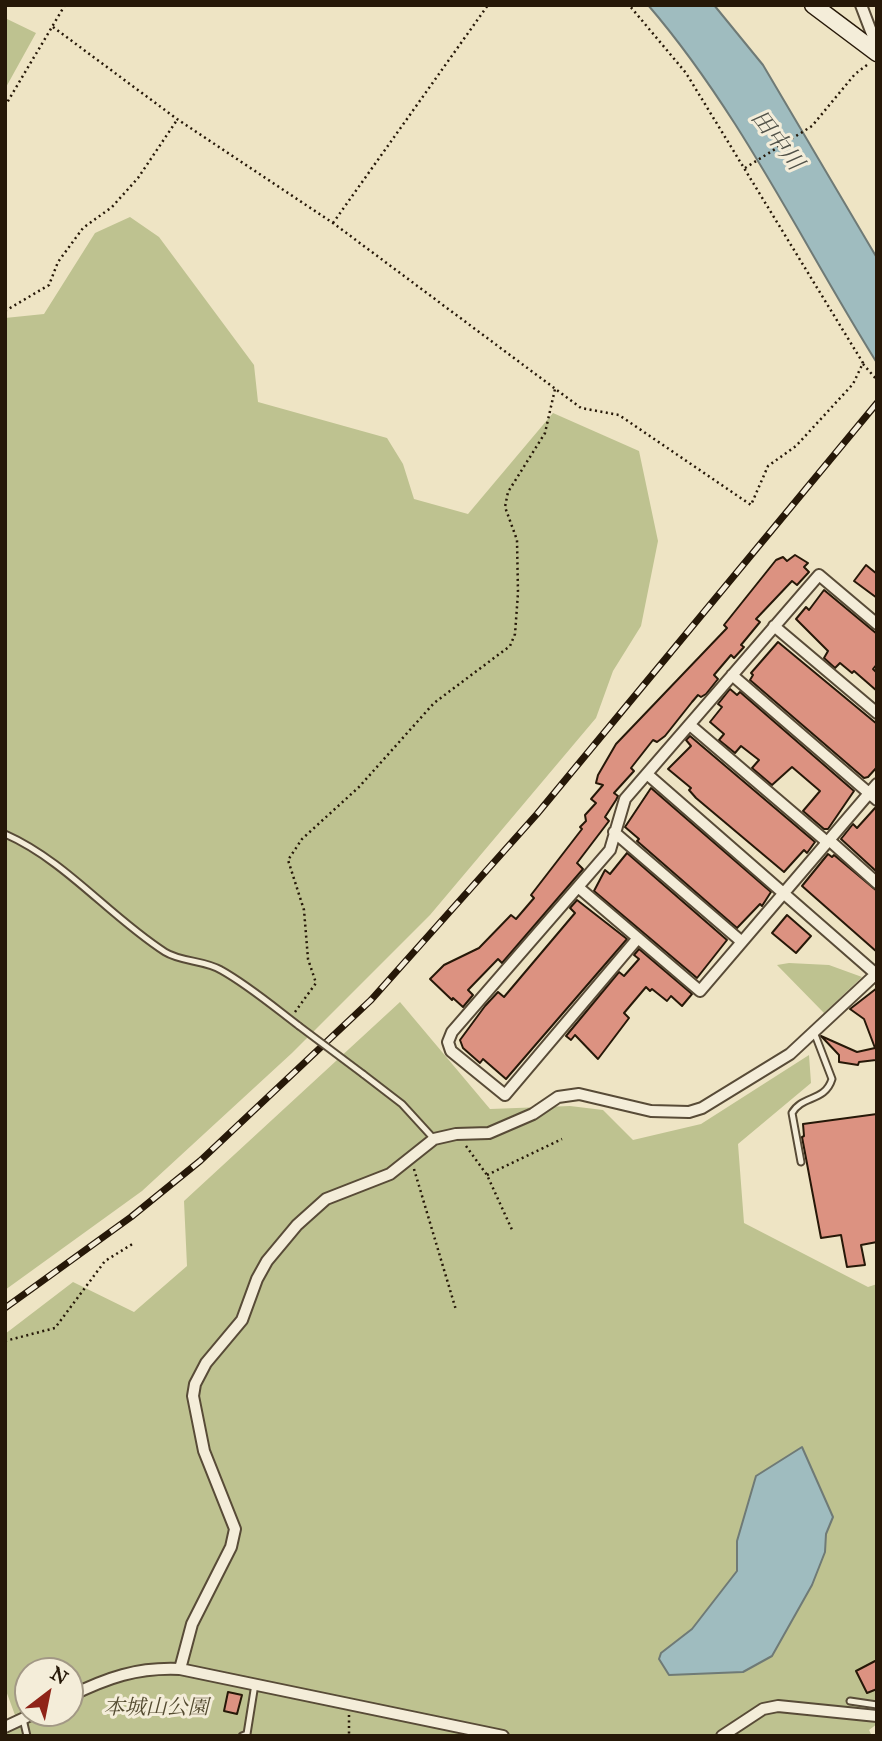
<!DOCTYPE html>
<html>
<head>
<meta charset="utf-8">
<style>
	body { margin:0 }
	#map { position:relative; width:882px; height:1741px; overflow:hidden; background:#eee4c4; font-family:"IM FELL Great Primer",serif }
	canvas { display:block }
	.frame { position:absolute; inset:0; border:7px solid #261808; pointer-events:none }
	.north { position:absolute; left:14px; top:1657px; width:70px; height:70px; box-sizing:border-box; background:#f4edd9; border:2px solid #a29885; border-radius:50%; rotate:32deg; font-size:19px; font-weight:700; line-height:28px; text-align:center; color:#261808 }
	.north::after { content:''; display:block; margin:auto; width:24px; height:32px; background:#8f2418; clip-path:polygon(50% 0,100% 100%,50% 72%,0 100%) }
</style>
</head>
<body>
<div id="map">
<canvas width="882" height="1741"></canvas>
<div class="frame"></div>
<div class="north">N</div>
</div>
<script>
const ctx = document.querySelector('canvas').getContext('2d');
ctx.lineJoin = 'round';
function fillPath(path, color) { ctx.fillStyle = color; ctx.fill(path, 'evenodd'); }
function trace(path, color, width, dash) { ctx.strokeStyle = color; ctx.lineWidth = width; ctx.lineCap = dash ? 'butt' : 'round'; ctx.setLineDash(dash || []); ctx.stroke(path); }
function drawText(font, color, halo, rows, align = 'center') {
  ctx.font = font + ' "IM FELL Great Primer","Noto Serif JP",serif'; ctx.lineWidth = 6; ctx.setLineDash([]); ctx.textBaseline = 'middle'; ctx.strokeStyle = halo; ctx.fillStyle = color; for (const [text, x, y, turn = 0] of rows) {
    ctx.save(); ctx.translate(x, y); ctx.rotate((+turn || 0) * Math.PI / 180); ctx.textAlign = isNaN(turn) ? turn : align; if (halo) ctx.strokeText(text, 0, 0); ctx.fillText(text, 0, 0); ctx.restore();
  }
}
const green = new Path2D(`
	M5,18L36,33L5,89Z
	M130,217L159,237L254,365L258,402L387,438L403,464L414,499L468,514L553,413L639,451L658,541L641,626L613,671L596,718L430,915L292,1053L142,1191L5,1290V318L44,314L95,233Z
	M789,963L829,965L862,977L824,1013L777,965Z
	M400,1002L490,1109L570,1106L603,1110L633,1140L701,1124L809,1055L811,1083L738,1144L744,1223L868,1287L877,1284V1724L869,1730L872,1736H5V1732L19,1726L5,1688V1334L73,1282L134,1312L187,1266L184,1201ZM28,1671H70V1713H28Z`);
const water = new Path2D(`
	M648,5H714L763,65L877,258V363C802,243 740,112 648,5Z
	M802,1447L833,1517L826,1534L825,1552L812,1585L772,1656L743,1672L669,1675L659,1659L661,1653L692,1629L737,1571V1541L756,1476Z`);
const building = new Path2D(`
	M795,555L808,563L804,567L809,572L797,585L792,581L756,619L760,622L741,645L744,647L734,658L731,655L714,675L718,679L706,694L701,697L698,695L692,702L665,736L657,742L653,740L631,768L634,771L614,793L618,796L616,800L605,817L609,821L577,863L583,869L502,963L498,959L468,990L473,995L463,1007L453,998L452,1000L430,979L444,965L479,948L511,915L516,919L534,898L531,895L582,829L580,827L586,821L585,815L596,803L591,799L603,785L596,783L598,775L616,744L727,628L724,625L776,560L783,557L787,561Z
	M866,565L877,574V598L854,581Z
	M824,590L877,634V664L873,669L877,673V691L854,671L852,673L840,663L835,668L824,658L828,651L796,619L806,607L809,610Z
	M778,642L877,724V767L868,777L864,778L750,680L753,675L751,673Z
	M730,689L737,695L740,692L854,791L828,829H824L803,811L820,791L792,767L772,785L752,768L759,760L741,746L735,753L719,740L724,734L710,722L722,707L718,704Z
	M690,736L815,842L807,853L804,850L784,872L696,798L689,790L691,788L668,769L691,746L686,740Z
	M651,788L771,892L762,906L760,904L737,928L637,841L639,839L625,827Z
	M875,808H877V872L841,839L853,824L857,828Z
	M627,853L727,940L697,978L594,891L605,870L610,874Z
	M828,854L832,857L834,855L877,891V952L802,886Z
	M577,900L627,939L506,1079L483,1059L480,1063L463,1048L460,1040L485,1006L498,992L504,997L575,913L570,908Z
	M787,915L811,936L796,953L772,933Z
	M639,949L692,994L682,1006L671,996L667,1001L652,989L650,991L646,987L624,1013L629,1018L598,1059L575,1035L571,1040L566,1036L619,972L624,976L639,959L634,955Z
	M877,988L876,1060L859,1062L858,1065L839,1062V1055L821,1036L857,1052L875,1048L864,1019L850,1009Z
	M877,1114V1242L861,1245L865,1265L847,1267L841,1235L821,1238L802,1137L804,1136L803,1124Z
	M877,1660V1689L867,1693L856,1671Z
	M228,1692L242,1695L237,1714L224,1711Z`);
const path = new Path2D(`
	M53,27L177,119L333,223L581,408L619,415L751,505L768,466L796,446L853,384L863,363L686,73L629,5
	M5,106L65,5
	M745,168L812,126L855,74L867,65
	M333,223L488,5
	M5,311L49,285L58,262L83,228L112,207L138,178L177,120
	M863,364L877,380
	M295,1012L316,983L308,959L304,910L288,860L302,839L359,787L434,703L510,646L515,634L518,593L517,540L505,507L508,492L545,433L555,389
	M466,1146L487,1175L513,1232
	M414,1169L456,1310
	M487,1175L562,1139
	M5,1341L55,1328L105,1261L134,1243
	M349,1715V1736`);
const service = new Path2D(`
	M5,834C66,861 109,916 165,952C181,962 204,960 221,970C248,985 274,1007 299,1026
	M363,1074L402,1104L434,1139
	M801,1162L792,1113C802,1095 825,1102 832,1079L814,1032
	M850,1701L877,1705
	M23,1719L27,1736
	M242,1736L247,1734L255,1684`);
const minor = new Path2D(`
	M861,5L877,47
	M774,626L877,713
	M732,675L877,800
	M690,725L827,842
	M647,774L876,974
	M614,832L742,942
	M829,840L877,883
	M578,887L700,991L877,784
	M638,938L505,1095L451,1051L448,1042L452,1032L610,850L625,799L819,575L877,624
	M180,1669L192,1624L231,1547L235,1529L204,1451L193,1396L195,1384L206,1363L242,1320L257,1279L267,1261L297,1225L326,1199L390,1174L434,1139L456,1134L489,1133L533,1114L558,1097L579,1094L651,1111L689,1112L702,1108L790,1054L877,973
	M70,1696C107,1678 137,1667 180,1669L503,1736
	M5,1727L35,1713
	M722,1736L763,1709L778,1706L877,1716`);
const secondary = new Path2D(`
	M813,5L877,53`);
const rail = new Path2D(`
	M5,1308L131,1217L200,1161L371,1000L537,814L877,403`);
const serviceBridge = new Path2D(`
	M299,1026L363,1074`);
const parkNames = [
	["本城山公園",156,1709]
];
const waterNames = [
	["田中川",776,141,52]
];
fillPath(green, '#bec290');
fillPath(water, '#9fbcbf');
trace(water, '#6f7a76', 2);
fillPath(building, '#dc9281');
trace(building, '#261808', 2);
trace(service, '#584b37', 9);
trace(minor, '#584b37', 14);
trace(secondary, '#261808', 19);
trace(path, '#261808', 2.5, [2, 3.5]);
trace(service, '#f4edd9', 5);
trace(minor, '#f4edd9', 10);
trace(secondary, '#f4edd9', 16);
trace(rail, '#261808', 7);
trace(rail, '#f4edd9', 4.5, [13]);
trace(serviceBridge, '#584b37', 9, []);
trace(serviceBridge, '#f4edd9', 5);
drawText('italic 21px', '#544b31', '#f4edd9', parkNames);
drawText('italic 23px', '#505148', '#f4edd9', waterNames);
</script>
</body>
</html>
